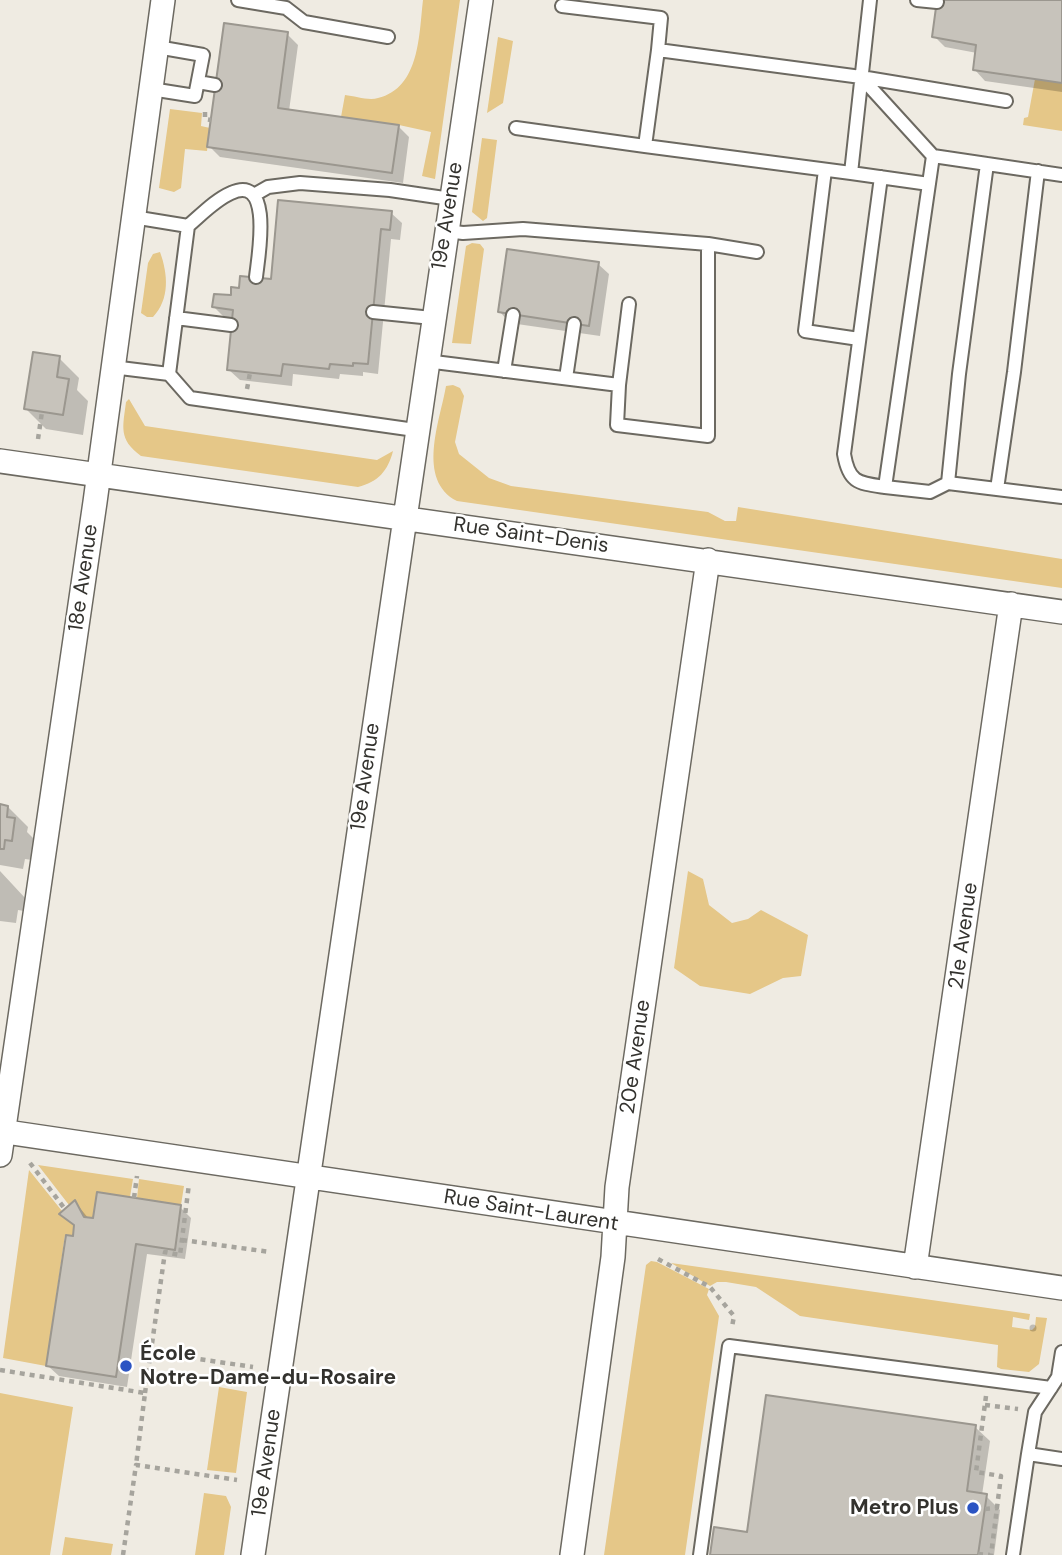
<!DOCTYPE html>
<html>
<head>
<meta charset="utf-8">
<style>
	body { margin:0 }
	canvas { display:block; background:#efebe2 }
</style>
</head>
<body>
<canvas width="1062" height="1555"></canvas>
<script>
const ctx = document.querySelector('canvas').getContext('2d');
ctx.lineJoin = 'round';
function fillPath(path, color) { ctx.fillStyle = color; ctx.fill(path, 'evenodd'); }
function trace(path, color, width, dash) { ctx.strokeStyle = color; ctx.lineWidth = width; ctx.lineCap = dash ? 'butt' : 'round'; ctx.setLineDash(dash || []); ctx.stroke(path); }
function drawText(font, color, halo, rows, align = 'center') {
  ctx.font = font + ' "DM Sans",sans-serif'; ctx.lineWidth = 5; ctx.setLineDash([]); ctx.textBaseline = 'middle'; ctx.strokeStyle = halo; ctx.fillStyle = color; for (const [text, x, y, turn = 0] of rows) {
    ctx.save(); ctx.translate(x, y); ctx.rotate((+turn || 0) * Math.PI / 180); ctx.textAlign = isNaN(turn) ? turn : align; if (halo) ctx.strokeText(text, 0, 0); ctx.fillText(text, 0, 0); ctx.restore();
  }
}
const green = new Path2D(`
	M423,0H460L435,179L422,176L431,132L399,125L341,117L345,95C355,96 369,101 378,98C420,88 419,34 423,0Z
	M498,37L513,41L503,103L487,113Z
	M1035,79L1062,83V131L1023,125L1024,118L1028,117Z
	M170,109L202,113L201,126L210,128L207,151L185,149L181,188L174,192L159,188Z
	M482,138L497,140L487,218L483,221L472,212Z
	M472,243L480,244L484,249L471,344L452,343L466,246Z
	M160,252C168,274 170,299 153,317H147L141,313L148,263L153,254Z
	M453,385L460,388L464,396L455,442L459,454L489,478L511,486L708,512L725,521H736L738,507L1062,559V588L457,501C416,480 440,421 446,386Z
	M129,399L145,426L377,460L393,451C388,471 378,482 358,487L141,456C118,439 123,427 126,402Z
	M688,871L703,879L709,905L732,923L748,919L761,910L808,935L801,976L783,978L750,994L700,986L674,968Z
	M38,1165L133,1179L130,1197L97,1193L93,1218L84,1217L76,1201L69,1205Z
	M29,1170L62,1211L59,1214L74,1225L73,1236L65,1235L46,1366L3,1358Z
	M139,1179L184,1186L181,1205L137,1198Z
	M651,1261L657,1262L709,1289L707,1295L719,1316L685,1555H604L646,1265Z
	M671,1263L1030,1314L1029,1320L1013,1317L1012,1327L1032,1330L1035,1327L1036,1317L1047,1318L1039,1364L1029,1372L1001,1369L997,1367L998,1345L800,1316L756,1287L726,1282H717L710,1286Z
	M219,1387L247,1392L236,1473L207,1470Z
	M0,1393L73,1407L50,1555H0Z
	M204,1493L226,1496L231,1507L224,1555H195Z
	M65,1537L113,1544L111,1555H62Z`);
const shadow = new Path2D(`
	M1062,0V92L985,81L975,70L977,53L945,47L934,36Z
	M287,34L298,45L289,111L398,126L409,137L403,183L220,157L209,146Z
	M391,213L402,223L400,240L391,239L378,374L363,372V376L340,374L339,379L293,374L292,386L240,380L229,370L234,319L225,318L214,307L232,297L241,290L272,281Z
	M598,264L609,274L600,336L510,323L500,312Z
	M59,358L79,378L77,390L88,401L83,435L46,429L26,409Z
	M0,806L8,807L28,827L27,832L35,840L32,860L25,859L23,869L0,865Z
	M0,871L26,899L24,911L18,910L16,923L0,921Z
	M75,1202L89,1219L180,1207L191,1218L185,1259L147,1254L127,1387L59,1376L48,1366L76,1227L62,1214Z
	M1029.5 1328a3.5 3.5 0 1 1 7 0a3.5 3.5 0 1 1-7 0Z
	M975,1427L990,1441L982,1495L986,1496L1000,1510L994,1555H712L748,1534Z`);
const building = new Path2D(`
	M937,0H1062V83L973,70L976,45L932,37Z
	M224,23L288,32L278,108L399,125L392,173L207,147Z
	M278,200L392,211L390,230L381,229L368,364L353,363V366L330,364L329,369L283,364L281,376L227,370L233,310L212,307L214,294L231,295V287L239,288L240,276L271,279Z
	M507,249L599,262L589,326L498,312Z
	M33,352L60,356L57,377L69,379L63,415L24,409Z
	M0,804L8,806L7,817L15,818L12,841L5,840L4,849H0Z
	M97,1192L181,1205L175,1250L136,1244L116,1377L46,1366L66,1235L73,1236L74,1225L59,1214L75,1200L84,1217L93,1218Z
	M766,1395L976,1425L967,1491L987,1494L978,1555H710L714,1527L747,1532Z`);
const path = new Path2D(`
	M205,112V119L211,120
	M247,389L250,373
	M38,439L42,412
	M30,1163L65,1209
	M134,1198L137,1176
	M182,1240L270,1252
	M658,1259L710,1287L734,1316L732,1327
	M151,1352L253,1367
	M0,1370L145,1393L136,1465
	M145,1393L165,1252L180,1255L189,1184
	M986,1396L976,1472L1001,1476L991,1555
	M985,1405L1018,1409
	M985,1509L998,1508
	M978,1554L990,1555
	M123,1555L136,1465L237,1480`);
const service = new Path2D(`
	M238,0L286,8L304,22L388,37
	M870,0L851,173L645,146L658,50L861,77L1006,101
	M917,0L937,2
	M562,6L661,18L658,50
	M861,77L933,156L1062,175
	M198,82L215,85
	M151,89L195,96L203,55L157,47
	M516,128L645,146
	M933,156L885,487L930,492L948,483L1062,497
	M825,170L805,331L859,339
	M851,173L929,184
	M881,177L844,454C849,483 858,483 885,487
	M254,195L268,187L300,183L390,190L451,199
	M188,226C201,215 215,200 231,193C274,173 258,258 256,277
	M446,231L463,233L523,229L708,244V436L617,425L619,385
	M708,244L757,252
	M373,312L432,318
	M176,318L231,325
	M426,361L619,385L629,304
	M112,367L169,374L188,226L133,217
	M504,371L513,315
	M169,374L190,398L415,430
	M566,378L574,324
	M948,483L959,374L987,164
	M997,489L1014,372L1038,171
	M1028,1454L1035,1412L1058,1377L1062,1352
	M700,1555L729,1346L1051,1388
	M1013,1555L1028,1454L1062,1459`);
const minor = new Path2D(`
	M0,461L1062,612
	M0,1131L1062,1288
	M0,1155L95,502L163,0
	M915,1267L1011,604
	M253,1555C330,1037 402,518 481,0
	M572,1555L613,1257L617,1187L708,560`);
const markers = [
	[126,1366,7,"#2b54c3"],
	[973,1508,7,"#2b54c3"]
];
const streetNames = [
	["19e Avenue",448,216,-81],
	["Rue Saint-Denis",531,536,8],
	["18e Avenue",84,578,-82],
	["19e Avenue",366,777,-82],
	["21e Avenue",964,936,-82],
	["20e Avenue",636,1057,-82],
	["Rue Saint-Laurent",531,1211,9],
	["19e Avenue",267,1463,-82]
];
const poiNames = [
	["École",140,1354],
	["Notre-Dame-du-Rosaire",140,1378],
	["Metro Plus",959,1508,"right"]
];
fillPath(green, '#e5c788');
fillPath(shadow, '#0003');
fillPath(building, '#c7c3bb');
trace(building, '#9b978f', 2);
trace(service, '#6c6961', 16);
trace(minor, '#6c6961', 26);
trace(path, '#a6a49d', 4.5, [5, 5]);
trace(service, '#fff', 12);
trace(minor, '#fff', 23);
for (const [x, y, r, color] of markers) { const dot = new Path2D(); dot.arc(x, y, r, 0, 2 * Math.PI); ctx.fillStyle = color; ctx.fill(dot); trace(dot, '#fff', 2.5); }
drawText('21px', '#33322e', '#fff', streetNames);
drawText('bold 21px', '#33322e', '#fff', poiNames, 'left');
</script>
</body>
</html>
